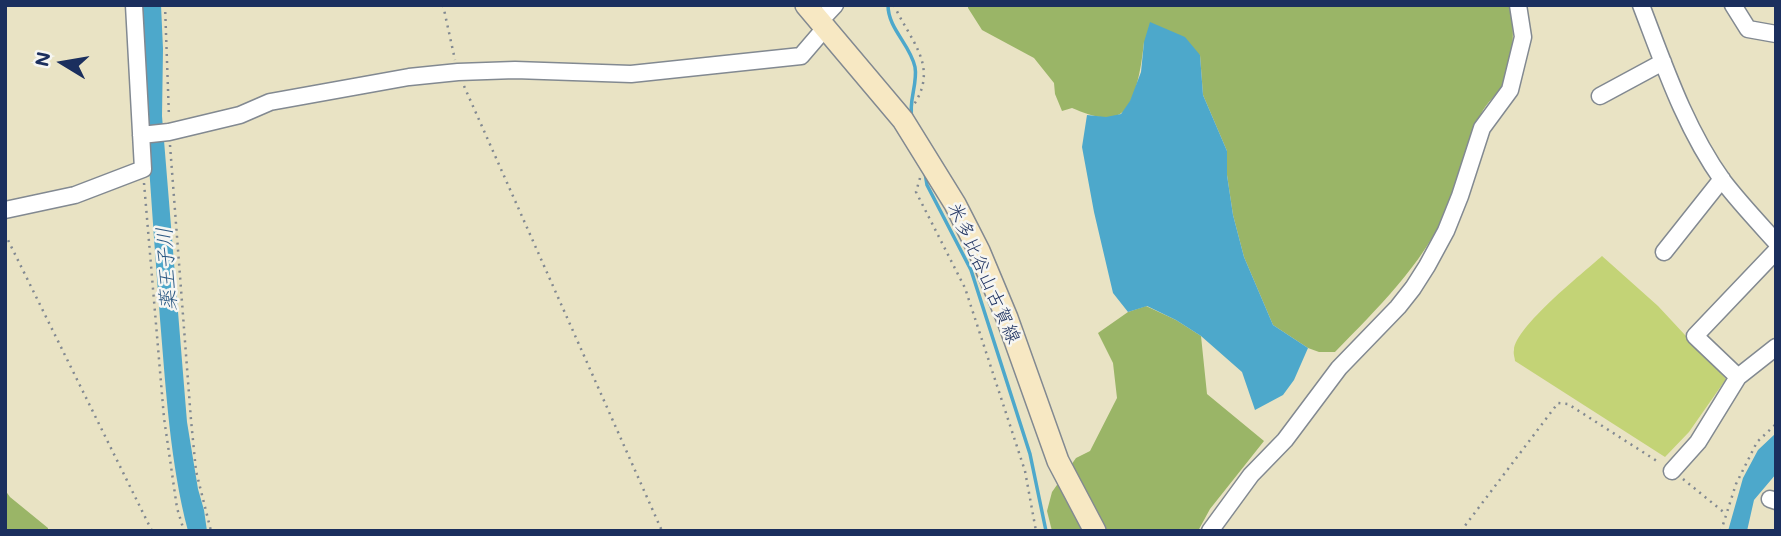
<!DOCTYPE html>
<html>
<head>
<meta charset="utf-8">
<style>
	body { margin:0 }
	#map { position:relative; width:1781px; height:536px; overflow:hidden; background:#e9e3c4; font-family:Mali,sans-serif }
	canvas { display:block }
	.frame { position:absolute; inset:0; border:7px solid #1b2f5e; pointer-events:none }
	.north { position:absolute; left:28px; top:28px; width:70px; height:70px; -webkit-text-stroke:5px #f6f6f2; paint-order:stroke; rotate:281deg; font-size:19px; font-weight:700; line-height:28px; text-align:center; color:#1b2f5e }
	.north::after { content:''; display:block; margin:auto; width:24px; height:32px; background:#1b2f5e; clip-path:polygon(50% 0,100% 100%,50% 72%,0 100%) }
</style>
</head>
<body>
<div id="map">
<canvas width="1781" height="536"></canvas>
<div class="frame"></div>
<div class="north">N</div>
</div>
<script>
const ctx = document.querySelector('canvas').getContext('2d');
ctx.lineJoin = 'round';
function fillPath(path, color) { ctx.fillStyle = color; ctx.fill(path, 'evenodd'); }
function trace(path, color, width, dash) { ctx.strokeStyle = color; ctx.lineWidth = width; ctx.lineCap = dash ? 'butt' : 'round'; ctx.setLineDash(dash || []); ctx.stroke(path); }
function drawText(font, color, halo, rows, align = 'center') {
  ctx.font = font + ' Mali,"Klee One",sans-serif'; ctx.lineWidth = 5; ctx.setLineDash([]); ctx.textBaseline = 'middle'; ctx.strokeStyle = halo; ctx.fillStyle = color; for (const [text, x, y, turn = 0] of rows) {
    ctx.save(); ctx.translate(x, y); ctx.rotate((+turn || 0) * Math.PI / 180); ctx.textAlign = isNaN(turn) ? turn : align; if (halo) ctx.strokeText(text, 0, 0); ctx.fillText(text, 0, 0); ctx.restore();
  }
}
const green = new Path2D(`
	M1602,256L1658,306L1726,379L1689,432L1665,457L1515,361C1515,358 1513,354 1514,350C1515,327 1583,273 1602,256Z`);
const forest = new Path2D(`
	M968,5H1510C1515,26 1514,65 1503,84C1497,95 1486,103 1481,114C1466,144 1461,179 1447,210C1422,265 1377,309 1335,352H1319L1308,348L1273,325L1244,257L1233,215L1227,175V151L1203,95L1200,55L1144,42C1142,60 1137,104 1120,114C1106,122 1086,114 1072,108L1062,111L1055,94L1054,83L1034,58L982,30L968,8Z
	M1146,306L1176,320L1201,336L1207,394L1264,441L1210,509L1198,531H1052L1047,511L1052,492L1076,458L1090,451L1117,398L1113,363L1098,333L1128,312Z
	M5,490L10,497L48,528V531H5Z`);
const water = new Path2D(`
	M139,5H161L163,49L162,116L187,422L198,489L204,510L207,531H188C170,462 166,390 160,319C152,215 145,110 139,5Z
	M1150,22L1185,37L1200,55L1203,95L1227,151V175L1233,215L1244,257L1273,325L1308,348L1294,380L1283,395L1255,410L1242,372L1201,336L1176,320L1147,306L1128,312L1113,293L1094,212L1082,147L1087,115L1106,117L1121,114L1130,101L1141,72L1144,42Z
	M1776,433V474L1754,500L1747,531H1728L1743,478L1758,450Z`);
const stream = new Path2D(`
	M888,5C888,29 910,44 915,67C918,84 908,101 912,118
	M925,173L927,185L971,270L1030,454L1046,531`);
const path = new Path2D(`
	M165,5L169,117
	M443,5L455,60
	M894,5C910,41 940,66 913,106
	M464,86L662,531
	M170,145L191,420L196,471L211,531
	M920,178L916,192L965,288L1025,471L1036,531
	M144,183L164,418L177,508L184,531
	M5,234L152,531
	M1683,479L1726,514
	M1461,531L1558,403L1568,404L1660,463
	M1721,531L1736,484L1757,442L1776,424`);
const minor = new Path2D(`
	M1641,5C1664,65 1685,128 1723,181C1739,202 1758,222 1776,242
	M1733,5L1748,29L1776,34
	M820,21L835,5
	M1600,96L1663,62
	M141,135L169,132L240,115L270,102L409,77L458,72L515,70L631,74L801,56L825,28
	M5,210L75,195L143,169L134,5
	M1664,252L1722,179
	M1738,377L1695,336L1776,251
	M1672,471L1698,442L1738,377L1776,347
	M1770,499L1776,501
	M1210,531L1251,475L1285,440L1339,368L1398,307L1413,288L1427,266L1446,231L1460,196L1482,128L1510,90L1523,37L1518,5`);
const secondary = new Path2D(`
	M806,5L903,120L955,204L979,251L1007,318L1058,461L1095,531`);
const streetNames = [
	["米多比谷山古賀線",984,273,66]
];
const waterNames = [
	["薬王子川",167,269,-93]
];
fillPath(green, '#c3d376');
fillPath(forest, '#9ab567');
fillPath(water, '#4da8cb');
trace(stream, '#4da8cb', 3.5);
trace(minor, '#828991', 19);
trace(secondary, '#828991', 24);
trace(path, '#828991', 2.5, [2, 5]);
trace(minor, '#fff', 16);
trace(secondary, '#f7e8c3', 21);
drawText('19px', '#1b2f5e', '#f6f6f2', streetNames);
drawText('italic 21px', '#2c5984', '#f6f6f2', waterNames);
</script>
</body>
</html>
